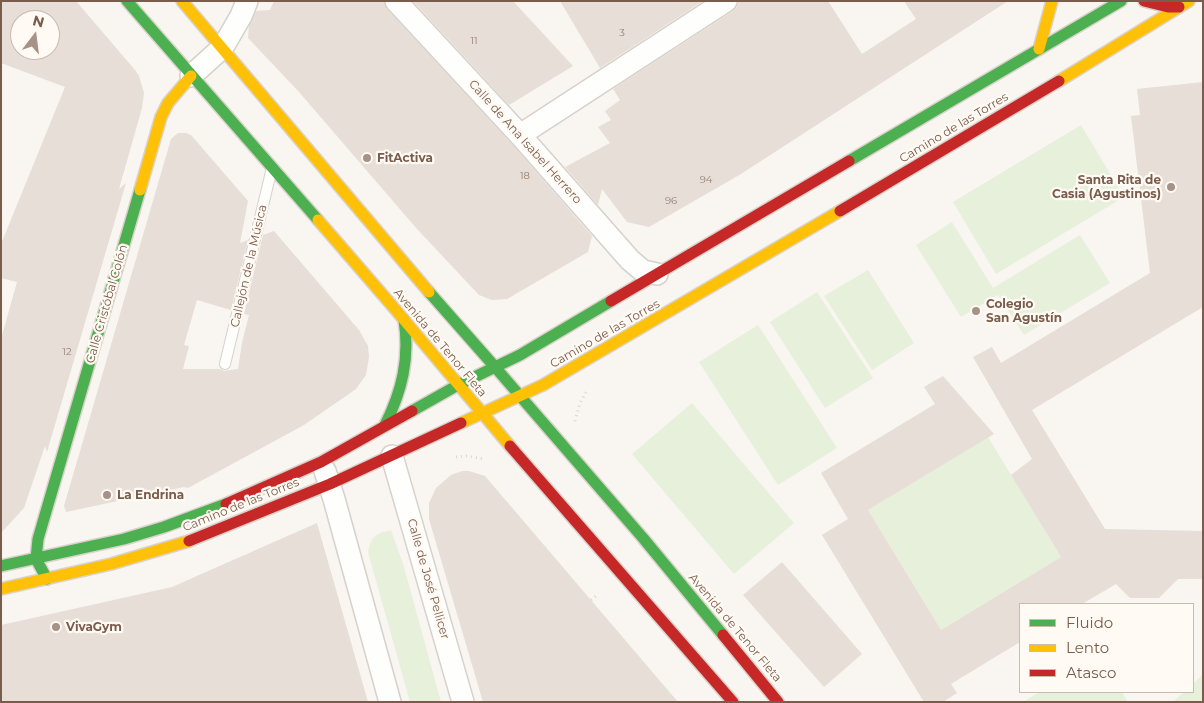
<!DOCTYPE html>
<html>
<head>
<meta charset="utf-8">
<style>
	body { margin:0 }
	#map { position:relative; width:1204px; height:703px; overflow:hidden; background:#f9f5f0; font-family:Montserrat,sans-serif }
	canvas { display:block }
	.frame { position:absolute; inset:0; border:2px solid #7a5c4d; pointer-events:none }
	.legend { position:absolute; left:1019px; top:603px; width:175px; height:90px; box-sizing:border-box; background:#fffaf3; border:1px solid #cabbb1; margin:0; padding:6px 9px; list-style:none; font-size:15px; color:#7a5c4d }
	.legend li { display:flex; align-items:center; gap:10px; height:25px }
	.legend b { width:25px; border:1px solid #cabbb1 }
	.north { position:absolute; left:10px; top:10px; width:50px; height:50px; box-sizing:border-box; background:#fffaf3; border:1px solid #cabbb1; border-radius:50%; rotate:15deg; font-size:14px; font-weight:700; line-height:20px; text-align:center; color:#7a5c4d }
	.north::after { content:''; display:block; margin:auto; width:18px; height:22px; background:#a69286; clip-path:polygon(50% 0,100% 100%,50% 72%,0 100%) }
</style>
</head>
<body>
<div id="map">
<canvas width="1204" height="703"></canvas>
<div class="frame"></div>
<ul class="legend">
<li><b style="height:6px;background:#4caf50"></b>Fluido</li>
<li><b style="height:6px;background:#ffc107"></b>Lento</li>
<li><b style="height:6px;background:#c62828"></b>Atasco</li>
</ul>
<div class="north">N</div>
</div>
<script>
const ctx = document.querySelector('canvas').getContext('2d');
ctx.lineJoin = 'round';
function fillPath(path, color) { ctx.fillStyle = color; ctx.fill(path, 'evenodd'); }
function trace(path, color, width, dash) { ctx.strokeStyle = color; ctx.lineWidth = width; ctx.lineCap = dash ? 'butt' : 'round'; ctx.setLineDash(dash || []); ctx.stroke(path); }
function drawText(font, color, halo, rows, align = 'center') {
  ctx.font = font + ' Montserrat,sans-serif'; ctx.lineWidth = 4.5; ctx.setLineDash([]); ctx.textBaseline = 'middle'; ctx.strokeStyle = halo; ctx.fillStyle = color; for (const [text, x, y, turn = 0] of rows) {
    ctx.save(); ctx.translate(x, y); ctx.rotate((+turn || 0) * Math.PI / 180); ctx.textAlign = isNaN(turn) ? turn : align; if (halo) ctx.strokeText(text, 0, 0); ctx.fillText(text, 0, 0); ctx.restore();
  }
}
const green = new Path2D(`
	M1081,125L1124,197L996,274L953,202Z
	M952,222L993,288L1080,235L1110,283L1024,335L998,295L961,317L916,245Z
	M868,270L914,343L872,370L824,296Z
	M817,292L873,378L825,408L770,322Z
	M758,325L837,448L778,485L699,362Z
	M692,403L794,523L734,574L632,454Z
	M988,437L1061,557L941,630L868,510Z
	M391,530L404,567L441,702H410L368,552C372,535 375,534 391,530Z
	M1203,674V702H1173L1184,692H1193V684Z
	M1040,692H1122L1128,702H1023Z`);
const building = new Path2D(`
	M1,1H76L135,70L139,76L144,93L142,108L119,189L126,183L47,452L45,446L24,508L1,533V339L17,282L1,278V244L65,87L1,63ZM20,20H50V50H20Z
	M274,1H384L387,9L511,143L592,236L588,252L507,299L492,300L479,295L417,229L299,92L248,38L249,26L256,11L270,10Z
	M413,1H513L573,66L509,105Z
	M560,1H703L600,68Z
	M738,1H828L862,54L916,19L904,1H1008L741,174L649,227L627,222L602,189L598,205L565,167L610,143L598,127L611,120L605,111L620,100L613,89L733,11L737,7Z
	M1203,82V307L1032,410L1105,529L1203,531V579H1178L1159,598H1130L1116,584L1082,604H1020V642L951,684L957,693L943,702H924L822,535L848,519L821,473L935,404L924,387L943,376L994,434L868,510L941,630L1061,557L1011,475L1032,459L973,357L992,347L1001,363L1150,273L1131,116L1140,115L1137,89Z
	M178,133H186L191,135L248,201L240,243L248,240L231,310L197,300L184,345L189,346L183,369H220L224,371L238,369L242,343L249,315L244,314L263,235L274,231L359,330L368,346L369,357L366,375L356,389L304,425L188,488L184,487L66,512L64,506L171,139Z
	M462,471H469L485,476L678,702H483L429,519V503L436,488L451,475Z
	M317,523L368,702H1V625L172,587Z
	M782,562L862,654L824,687L743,595Z`);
const path = new Path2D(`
	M575,421L580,403L586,392
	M456,457L467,456L484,459
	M591,600L597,595`);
const lane = new Path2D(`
	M225,364L271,172`);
const street = new Path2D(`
	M396,1L520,135L630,260L643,271L657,274
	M191,76L223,47L241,16L247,1
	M520,135L726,1
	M392,456L463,702
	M325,471L334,499L390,702`);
const fast = new Path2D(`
	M127,1L318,220
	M849,161L1121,1
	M429,292L495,367
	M495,367L643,538L723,635
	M412,411L458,385L520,355L611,301
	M385,425C402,391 410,358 404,320
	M1,566L124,539L164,527L226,504
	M47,579L36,559L38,539L140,190`);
const slow = new Path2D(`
	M182,1L429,292
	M1039,49L1052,1
	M1059,81L1189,1
	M140,190L161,117L168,103L191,76
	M318,220L395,309L510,446
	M461,423L543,385L840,211
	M1,589L111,564L189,541`);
const jam = new Path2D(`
	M1144,1L1168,7H1179
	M840,211L1059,81
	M611,301L849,161
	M510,446L733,702
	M226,504L321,462L412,411
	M189,541L330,484L461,423
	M723,635L778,702`);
const markers = [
	[367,158,5,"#a69286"],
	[1171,187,5,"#a69286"],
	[976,311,5,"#a69286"],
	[107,495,5,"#a69286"],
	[56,627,5,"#a69286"]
];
const numberNames = [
	["3",622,33],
	["11",474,41],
	["18",525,176],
	["94",706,180],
	["96",671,201],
	["12",67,352]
];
const streetNames = [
	["Camino de las Torres",954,128,-31],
	["Calle de Ana Isabel Herrero",525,142,48],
	["Callejón de la Música",249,266,-77],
	["Calle Cristóbal Colón",107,304,-74],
	["Camino de las Torres",605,334,-30],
	["Avenida de Tenor Fleta",440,343,50],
	["Camino de las Torres",241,505,-22],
	["Calle de José Pellicer",428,579,74],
	["Avenida de Tenor Fleta",735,628,50]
];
const poiNames = [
	["FitActiva",377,158],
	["Santa Rita de",1161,180,"right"],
	["Casia (Agustinos)",1161,194,"right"],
	["Colegio",986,304],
	["San Agustín",986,318],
	["La Endrina",117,495],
	["VivaGym",66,627]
];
fillPath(green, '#e7f0db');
fillPath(building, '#e6ded7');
trace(lane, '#d7d1cb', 12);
trace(street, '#d7d1cb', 24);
trace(fast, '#d9d2cb', 14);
trace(slow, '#d9d2cb', 14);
trace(jam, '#d9d2cb', 14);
trace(path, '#dcd5d0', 3, [1, 4]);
trace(lane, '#fefefd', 10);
trace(street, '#fefefd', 21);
trace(fast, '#4caf50', 11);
trace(slow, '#ffc107', 11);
trace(jam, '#c62828', 11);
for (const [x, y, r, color] of markers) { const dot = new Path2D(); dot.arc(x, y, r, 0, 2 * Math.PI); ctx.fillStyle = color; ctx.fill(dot); trace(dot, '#fffaf3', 2); }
drawText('10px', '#977e72', null, numberNames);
drawText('12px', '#7a5c4d', '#fffaf3', streetNames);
drawText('bold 12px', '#7a5c4d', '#fffaf3', poiNames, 'left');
</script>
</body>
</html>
